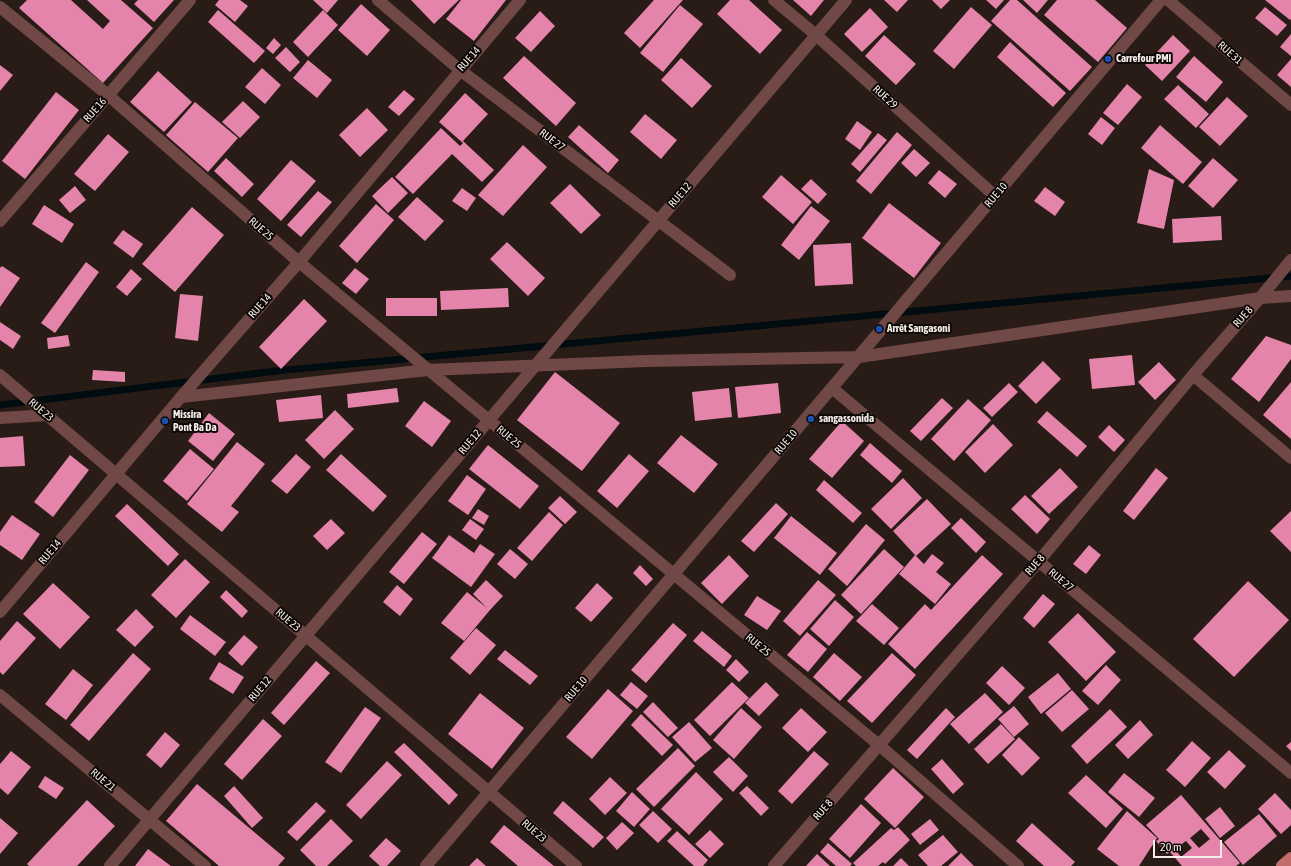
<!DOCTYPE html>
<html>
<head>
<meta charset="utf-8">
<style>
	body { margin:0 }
	#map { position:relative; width:1291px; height:866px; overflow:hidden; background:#291c17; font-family:"Asap Condensed",sans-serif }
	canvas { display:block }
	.scale { position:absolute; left:1153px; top:840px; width:69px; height:18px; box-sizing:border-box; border:2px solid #f6ede9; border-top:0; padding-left:5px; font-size:12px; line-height:14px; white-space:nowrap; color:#f6ede9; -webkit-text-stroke:3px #0d0806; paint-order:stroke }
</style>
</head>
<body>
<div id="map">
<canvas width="1291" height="866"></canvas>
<div class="scale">20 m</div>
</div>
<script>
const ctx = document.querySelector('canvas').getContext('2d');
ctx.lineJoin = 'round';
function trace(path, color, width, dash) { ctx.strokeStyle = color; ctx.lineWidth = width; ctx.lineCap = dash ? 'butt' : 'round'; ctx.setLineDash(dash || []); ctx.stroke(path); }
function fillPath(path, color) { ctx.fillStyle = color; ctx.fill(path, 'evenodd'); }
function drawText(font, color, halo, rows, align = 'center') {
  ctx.font = font + ' "Asap Condensed",sans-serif'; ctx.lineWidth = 4; ctx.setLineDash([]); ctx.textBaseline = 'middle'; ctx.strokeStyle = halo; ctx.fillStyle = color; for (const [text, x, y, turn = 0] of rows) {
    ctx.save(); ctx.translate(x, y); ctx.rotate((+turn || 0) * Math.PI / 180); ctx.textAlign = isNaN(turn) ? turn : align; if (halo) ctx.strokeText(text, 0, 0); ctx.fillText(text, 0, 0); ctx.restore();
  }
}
const stream = new Path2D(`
	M0,405L276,371L1291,276`);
const building = new Path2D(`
	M27,0H71L103,29L110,21L87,0H121L153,28L103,83L19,8Z
	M138,0H174L154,22L134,4Z
	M219,0H240L248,6L235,22L215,5Z
	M313,0H338L327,13Z
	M411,0H459L434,24Z
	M461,0H506L474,41L446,19Z
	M654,0H683L640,48L624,33Z
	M730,0H749L782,30L760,54L717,14Z
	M793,0H824L811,16Z
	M884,0H908L897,12Z
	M932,0H950L941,9Z
	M986,0H1004L996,9Z
	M1010,0H1017L1092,67L1070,91L991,21Z
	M1023,0H1048L1037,13Z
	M1057,0H1095L1127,28L1098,62L1044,15Z
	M1265,0H1291V19L1290,20Z
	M361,4L390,30L367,56L338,30Z
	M680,5L703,24L663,72L640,53Z
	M971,7L992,25L954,69L933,51Z
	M1265,7L1287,25L1277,36L1255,18Z
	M870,8L888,27L862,52L844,34Z
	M218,10L265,51L254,63L208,22Z
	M323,10L338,25L308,57L293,42Z
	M540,11L555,26L531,52L515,38Z
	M1291,34V56L1280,47Z
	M884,35L916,64L896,85L865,56Z
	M1173,35L1190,51L1162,81L1145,65Z
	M274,38L281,45L273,54L266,48Z
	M1010,42L1066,93L1053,107L997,57Z
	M286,47L300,62L290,72L275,58Z
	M524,56L576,103L556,126L503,78Z
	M1194,56L1223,82L1206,102L1176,77Z
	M681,58L712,86L692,108L661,80Z
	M1291,59V87L1277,75Z
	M308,60L332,80L317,98L293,78Z
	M0,65L13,75L0,91Z
	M262,68L281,85L265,104L245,87Z
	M158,71L192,102L164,132L130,102Z
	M1127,84L1142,97L1118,125L1103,113Z
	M1178,85L1209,114L1196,128L1164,99Z
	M404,90L415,99L399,116L388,107Z
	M56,92L79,110L25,179L2,161Z
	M465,93L488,114L463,141L494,170L482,182L452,154L413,194L395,177L441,128L460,146L463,143L439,122Z
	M1227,97L1248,116L1220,146L1199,127Z
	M243,101L260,117L240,138L222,122Z
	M195,102L238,138L208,172L166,135Z
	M367,108L388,130L360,157L339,135Z
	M645,114L677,140L661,159L630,132Z
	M1101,117L1115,128L1102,145L1088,134Z
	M857,121L872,132L860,150L845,139Z
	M579,125L619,160L608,173L568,137Z
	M1160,125L1202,162L1183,184L1141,148Z
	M897,132L912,145L871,194L856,181Z
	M878,133L887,140L860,172L851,164Z
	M108,134L129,152L95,191L74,174Z
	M523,145L547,167L503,216L478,195Z
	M914,149L930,163L916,177L901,163Z
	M226,158L254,184L242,197L214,171Z
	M1213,158L1238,180L1213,208L1188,186Z
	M291,160L316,181L281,221L257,199Z
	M1149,169L1174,180L1164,229L1137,223Z
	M939,170L957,184L945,198L928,183Z
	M781,175L812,202L793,224L762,197Z
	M392,177L408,193L388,213L372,196Z
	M811,179L827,194L818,204L801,189Z
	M570,184L601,215L581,234L550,203Z
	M75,186L86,200L70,213L59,200Z
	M1045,187L1065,202L1055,216L1034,201Z
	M462,188L476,198L467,211L452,201Z
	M318,191L332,202L301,237L287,225Z
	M417,197L444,221L425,241L398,217Z
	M889,203L941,243L914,278L862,238Z
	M376,204L394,220L357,263L339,246Z
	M44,205L74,224L62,243L32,224Z
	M811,206L830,221L799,260L781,245Z
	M192,207L224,235L175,292L142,264Z
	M1221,216L1222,240L1173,243L1172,219Z
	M123,230L143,244L133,258L113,243Z
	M507,242L545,278L528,296L490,259Z
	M851,243L853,284L815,286L813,245Z
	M86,262L99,272L55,333L41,323Z
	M2,266L20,278L0,307V268Z
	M355,268L369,279L356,294L342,283Z
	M131,269L142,279L127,296L116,287Z
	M508,288L509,307L441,310L440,291Z
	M180,294L203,296L198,341L175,338Z
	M386,298H437V316H386Z
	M304,299L327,321L281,369L259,347Z
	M0,322L21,336L13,349L0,340Z
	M68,335L70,346L48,349L47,338Z
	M1266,336L1291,345V359L1259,402L1231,379Z
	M1132,355L1135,385L1092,389L1089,359Z
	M1043,361L1061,379L1036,404L1018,386Z
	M1159,362L1176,380L1155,400L1138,382Z
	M93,370L125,372V382L92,380Z
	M555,372L620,423L582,471L517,420Z
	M1291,382V439L1263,415Z
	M778,383L781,413L738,418L735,387Z
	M1009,383L1018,392L992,417L983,408Z
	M397,388L399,402L348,408L347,394Z
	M729,388L732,417L695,421L692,392Z
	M321,395L323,418L279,422L276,400Z
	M942,398L953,408L921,441L910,431Z
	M968,399L991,420L954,461L931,439Z
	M424,401L451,421L432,447L405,426Z
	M335,410L354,429L324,459L305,440Z
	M1047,411L1087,446L1077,457L1037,422Z
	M209,413L235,434L213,461L188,441Z
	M842,421L864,441L832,478L809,459Z
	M993,424L1013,445L985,473L965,452Z
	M1109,425L1125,440L1114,452L1098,437Z
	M681,435L718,464L694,493L657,463Z
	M23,436L25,466L0,467V438Z
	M237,442L265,464L231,506L239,512L222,532L187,504Z
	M870,443L902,471L892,483L860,455Z
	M488,445L539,486L520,509L469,469Z
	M190,449L214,469L187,501L163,481Z
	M296,454L311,467L287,494L271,481Z
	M341,454L387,496L373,512L326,470Z
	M629,454L649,471L617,508L597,491Z
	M70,455L89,470L53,517L34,502Z
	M1060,468L1078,487L1049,514L1031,496Z
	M1156,468L1168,478L1134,520L1123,511Z
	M467,475L486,489L468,515L448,501Z
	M903,478L922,498L891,529L871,509Z
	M824,480L862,513L853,523L816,490Z
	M1025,495L1050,519L1037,534L1011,509Z
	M560,496L577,512L565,524L548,508Z
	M927,499L951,524L916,556L924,564L932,554L944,563L936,572L951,584L935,604L899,574L915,555L893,531Z
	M776,503L788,514L754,552L741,541Z
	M127,504L179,554L168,566L115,516Z
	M478,509L489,516L484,525L472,518Z
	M1291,511V552L1270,531Z
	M549,512L563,525L532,561L517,548Z
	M12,515L40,534L22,560L0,545V532Z
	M791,516L837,553L820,575L774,538Z
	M961,518L986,542L976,553L951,528Z
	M331,519L345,533L327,550L313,536Z
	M470,519L484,529L476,540L462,530Z
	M866,524L885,540L847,586L828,569Z
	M422,532L437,544L404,584L389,572Z
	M449,535L474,553L480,544L495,554L471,587L432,558Z
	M1089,545L1101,555L1086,574L1073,564Z
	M510,549L528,564L515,579L497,564Z
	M884,549L904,567L861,614L841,595Z
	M729,555L749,576L722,604L701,583Z
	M982,555L1003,574L915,669L888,644L925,604L931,610Z
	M185,559L210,582L176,618L151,595Z
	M640,565L653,579L646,586L633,573Z
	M486,580L503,596L490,610L464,641L441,623L467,592L487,608L473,594Z
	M818,580L836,595L800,636L783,621Z
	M1248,581L1289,620L1234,677L1193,639Z
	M53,583L90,617L60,649L23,614Z
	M597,583L613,598L591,622L575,608Z
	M397,585L413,599L400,616L383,602Z
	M226,590L248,611L242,618L220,597Z
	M1043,594L1055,604L1034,628L1023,618Z
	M757,596L781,611L767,630L744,615Z
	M835,600L854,617L829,646L810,629Z
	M872,604L899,628L884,645L856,621Z
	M136,609L154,627L135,647L116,630Z
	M1078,613L1116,652L1086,681L1048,642Z
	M190,615L226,642L215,656L180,629Z
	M17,621L36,638L3,675L0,672V641Z
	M673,623L687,635L646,683L631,670Z
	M476,628L496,645L470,675L450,658Z
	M702,631L732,656L724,667L693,641Z
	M807,632L827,649L808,672L787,655Z
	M244,635L258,647L242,666L228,653Z
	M505,650L538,676L530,685L497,659Z
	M133,653L151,669L89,741L70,725Z
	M834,653L862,677L840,701L813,677Z
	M892,653L916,675L872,723L847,701Z
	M736,659L749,672L739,682L726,670Z
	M316,661L330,673L284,725L271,713Z
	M219,662L244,677L233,694L209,679Z
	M1106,665L1121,680L1098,705L1082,691Z
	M1002,666L1025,688L1009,705L986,683Z
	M73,669L93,685L66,720L45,704Z
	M1058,673L1071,689L1041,714L1028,697Z
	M631,682L648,696L637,709L620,695Z
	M732,682L749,698L710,736L694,720Z
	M766,682L779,695L759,716L745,703Z
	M608,689L633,711L592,759L566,737Z
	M1072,690L1089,709L1062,732L1045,713Z
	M480,693L524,728L492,769L448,734Z
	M985,693L1003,712L969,744L950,724Z
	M653,702L678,728L668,737L643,712Z
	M1014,706L1029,724L1014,737L998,719Z
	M365,707L381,718L341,773L325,762Z
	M741,708L762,727L734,759L713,740Z
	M801,708L827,732L808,752L782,728Z
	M946,708L955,717L917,759L907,750Z
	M1110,709L1127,727L1087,764L1071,746Z
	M641,714L673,745L662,756L631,725Z
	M263,719L282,736L242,780L224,764Z
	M1140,720L1153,735L1128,759L1115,745Z
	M689,722L712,748L695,762L672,737Z
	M1001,724L1015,739L988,764L974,749Z
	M165,732L180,745L161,768L146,755Z
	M1019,737L1040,758L1022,776L1002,755Z
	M1192,741L1211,758L1185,787L1166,770Z
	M1291,742V751L1286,746Z
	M404,743L458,795L449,805L394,752Z
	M678,748L695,766L654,807L636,789Z
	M1229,750L1246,766L1225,789L1207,772Z
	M11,751L31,767L8,795L0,788V764Z
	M814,751L829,764L792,804L778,791Z
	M729,757L748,776L733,792L713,772Z
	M942,759L964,784L953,794L931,769Z
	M387,761L402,775L361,819L346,805Z
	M893,768L924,797L895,828L864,799Z
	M696,772L723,799L689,835L661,809Z
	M1124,773L1155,798L1139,817L1108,792Z
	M1086,775L1123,809L1106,828L1068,793Z
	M45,776L64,788L56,799L38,787Z
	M610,777L627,793L605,815L589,799Z
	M197,784L285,858L278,866H219L166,821Z
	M234,786L263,818L252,828L224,796Z
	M747,786L769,808L761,816L739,793Z
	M632,792L650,809L634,827L616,811Z
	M1275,793L1291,810V825L1281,834L1258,809Z
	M1181,795L1240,863L1236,866H1182L1170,852L1167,854L1156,841L1159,839L1146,825ZM1201,829L1210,839L1199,848L1190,838ZM1186,841L1192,848L1181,857L1175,849Z
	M87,800L115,826L77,866H29L27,864Z
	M563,801L604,837L593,848L553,813Z
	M316,802L326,811L297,841L287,832Z
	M861,804L881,823L850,858L829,839Z
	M1220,807L1235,826L1220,838L1205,819Z
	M653,811L672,829L658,843L639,825Z
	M1127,811L1157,838L1139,866H1119L1097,849Z
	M1259,814L1277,836L1243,865L1224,842Z
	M0,818L18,833L0,854Z
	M331,819L353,841L327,866H316L300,850Z
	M930,819L939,830L920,845L911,834Z
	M622,822L634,833L617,850L606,838Z
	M1032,823L1075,862L1071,866H1044L1016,841Z
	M504,825L554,866H518L490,842Z
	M898,827L910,840L885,864L883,862L878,866H856L853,863L891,828L894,830Z
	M710,830L724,844L710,858L695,844Z
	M677,831L708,860L703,866H694L667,841Z
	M943,835L958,852L941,866H928L918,855Z
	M386,838L401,851L387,866H380L369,856Z
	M828,843L852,864L850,866H836L820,852Z
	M148,849L171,866H135Z
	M961,853L974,866H948Z
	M817,854L830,866H806Z
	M477,858L486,866H469Z
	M901,858L909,866H893Z`);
const minor = new Path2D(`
	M378,0L460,70L730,275
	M774,0L816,35L995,196
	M1168,0L1291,105
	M0,7L108,95L299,262L879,745L1018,866
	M0,221L190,0
	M0,375L576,866
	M1193,375L1291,458
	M832,388L1291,773
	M181,397L428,370L646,361L859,357L1260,298L1291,296
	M0,418L48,415
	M0,695L205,866
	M110,866L846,0
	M426,866L1161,0
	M774,866L1039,561L1193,375L1260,298L1291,260`);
const tertiary = new Path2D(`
	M0,612L181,397L299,262L520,0`);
const primary = new Path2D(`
	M1282,866L1291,858`);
const markers = [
	[1108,59,4,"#1a4fb4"],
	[879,329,4,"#1a4fb4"],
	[811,419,4,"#1a4fb4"],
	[165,421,4,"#1a4fb4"]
];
const streetNames = [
	["RUE 31",1230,53,41],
	["RUE 14",469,59,-49],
	["RUE 29",885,97,42],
	["RUE 16",95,110,-49],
	["RUE 27",552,140,37],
	["RUE 12",680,195,-50],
	["RUE 10",996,195,-50],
	["RUE 25",261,229,41],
	["RUE 14",260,306,-49],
	["RUE 8",1243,317,-49],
	["RUE 23",41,410,40],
	["RUE 25",509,437,40],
	["RUE 12",470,442,-50],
	["RUE 10",786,442,-50],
	["RUE 14",50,552,-50],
	["RUE 8",1035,565,-49],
	["RUE 27",1061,580,40],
	["RUE 23",288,620,40],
	["RUE 25",758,645,40],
	["RUE 12",260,689,-50],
	["RUE 10",576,689,-50],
	["RUE 21",103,780,40],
	["RUE 8",823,810,-49],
	["RUE 23",534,831,41]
];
const poiNames = [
	["Carrefour PMI",1116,59],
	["Arrêt Sangasoni",887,329],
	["Missira",173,415],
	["Pont Ba Da",173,428],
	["sangassonida",819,419]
];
trace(stream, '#000c10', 7);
fillPath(building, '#e484aa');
trace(minor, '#704846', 12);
trace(tertiary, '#704846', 12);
trace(primary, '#c06d6b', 12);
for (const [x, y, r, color] of markers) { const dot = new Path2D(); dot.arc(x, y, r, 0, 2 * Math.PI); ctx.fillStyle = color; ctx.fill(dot); trace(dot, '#0d0806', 1.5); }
drawText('11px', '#f6ede9', '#0d0806', streetNames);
drawText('bold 11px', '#f6ede9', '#0d0806', poiNames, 'left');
</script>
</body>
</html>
